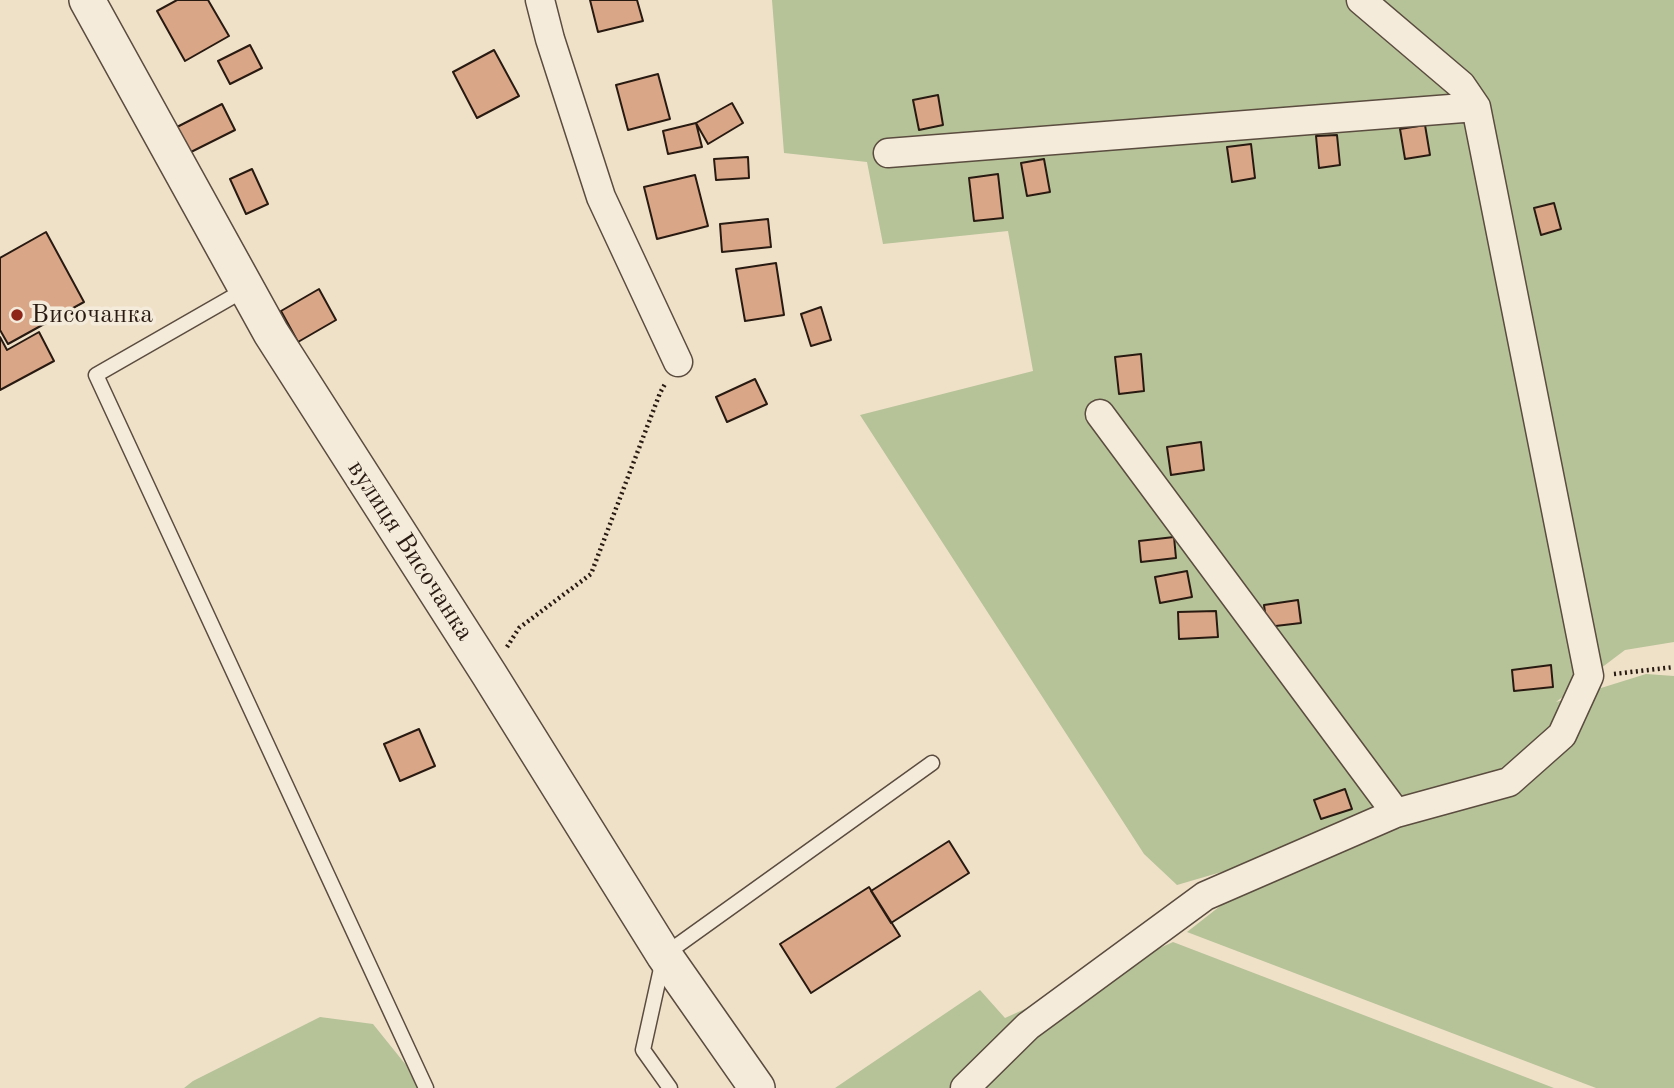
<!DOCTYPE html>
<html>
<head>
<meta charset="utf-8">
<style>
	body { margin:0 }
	canvas { display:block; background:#efe0c8 }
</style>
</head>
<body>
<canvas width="1674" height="1088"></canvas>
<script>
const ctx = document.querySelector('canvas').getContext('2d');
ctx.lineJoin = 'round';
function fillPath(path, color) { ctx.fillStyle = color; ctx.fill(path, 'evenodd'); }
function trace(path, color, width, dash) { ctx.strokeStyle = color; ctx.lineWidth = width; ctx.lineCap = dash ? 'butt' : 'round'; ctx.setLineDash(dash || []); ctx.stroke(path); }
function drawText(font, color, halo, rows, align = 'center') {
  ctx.font = font + ' "Old Standard TT",serif'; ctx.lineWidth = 7; ctx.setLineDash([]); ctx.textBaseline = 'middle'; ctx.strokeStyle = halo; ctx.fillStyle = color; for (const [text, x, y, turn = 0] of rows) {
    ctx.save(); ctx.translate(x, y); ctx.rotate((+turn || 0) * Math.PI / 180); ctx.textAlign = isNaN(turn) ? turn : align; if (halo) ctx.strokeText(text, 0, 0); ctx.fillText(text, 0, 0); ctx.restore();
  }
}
const green = new Path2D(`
	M772,0H1674V642L1625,650L1556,702L1646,674L1674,676V1088H1596L1187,932L1247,885L1392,822L1177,885L1144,854L860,415L1033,371L1008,231L883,244L867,162L784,153Z
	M1173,942L1554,1088H835L980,990L1005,1018Z
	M320,1017L373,1024L406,1065L417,1088H184L193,1081Z`);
const building = new Path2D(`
	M177,0H208L229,36L185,61L157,11Z
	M590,0H637L643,21L598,32Z
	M250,45L262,68L230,84L218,61Z
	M494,50L519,96L477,118L453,72Z
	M658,74L670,119L628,130L616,85Z
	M938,95L943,125L919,130L913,100Z
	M732,103L743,123L708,144L696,123Z
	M222,104L235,130L189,153L177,127Z
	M696,123L702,147L668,154L663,131Z
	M1425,125L1430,155L1405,159L1400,129Z
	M1337,135L1340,165L1319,168L1316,136Z
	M1251,144L1255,178L1232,182L1227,147Z
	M748,157L749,178L716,180L714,159Z
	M1044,159L1050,192L1027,196L1021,163Z
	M252,169L268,204L246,214L230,179Z
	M998,174L1003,218L974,221L969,178Z
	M695,175L708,226L657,239L644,187Z
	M1554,203L1561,229L1541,235L1534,208Z
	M768,219L771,247L722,252L720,224Z
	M46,232L84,302L8,344L0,330V258Z
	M776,263L784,315L745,321L736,269Z
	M319,289L336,320L298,342L281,311Z
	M821,307L831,340L811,346L801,314Z
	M39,332L54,361L0,390V337L7,350Z
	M1141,354L1144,391L1119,394L1115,357Z
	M755,379L767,404L727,422L716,397Z
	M1201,442L1204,470L1171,475L1167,447Z
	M1174,537L1176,558L1141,562L1139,541Z
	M1187,571L1192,597L1160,603L1155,577Z
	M1298,600L1301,623L1267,627L1264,605Z
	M1216,611L1218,637L1179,639L1178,612Z
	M1551,665L1553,687L1514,691L1512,670Z
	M419,729L435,766L400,781L384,744Z
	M1345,789L1352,809L1321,819L1314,800Z
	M949,841L969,873L891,923L871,891Z
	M869,887L900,936L811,993L780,944Z`);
const path = new Path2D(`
	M507,647L519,628L591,574L660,393L665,384
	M1614,674L1674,667`);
const service = new Path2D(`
	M246,289L96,375L426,1088
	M670,1088L643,1050L664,955L932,763`);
const minor = new Path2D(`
	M540,0L550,39L601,197L678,362
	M888,153L1476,107
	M1100,414L1396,813
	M965,1088L1028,1026L1205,896L1396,813L1509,782L1562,735L1589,676L1476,107L1461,85L1361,0`);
const tertiary = new Path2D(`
	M87,0L271,333L489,674L664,955L757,1088`);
const markers = [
	[17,315,7,"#8f2418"]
];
const poiNames = [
	["Височанка",31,315]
];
const streetNames = [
	["вулиця Височанка",410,551,57]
];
fillPath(green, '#b6c398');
fillPath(building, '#d9a687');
trace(building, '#281a11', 2);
trace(service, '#5a4c3f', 17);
trace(minor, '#5a4c3f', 31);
trace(tertiary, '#5a4c3f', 38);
trace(path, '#281a11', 4.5, [2, 3.5]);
trace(service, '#f5ebdb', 14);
trace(minor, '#f5ebdb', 28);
trace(tertiary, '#f5ebdb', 35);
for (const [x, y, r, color] of markers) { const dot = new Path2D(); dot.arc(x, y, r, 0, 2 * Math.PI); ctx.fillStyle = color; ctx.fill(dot); trace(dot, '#f5ebdb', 2.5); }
drawText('26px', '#281a11', '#f5ebdb', poiNames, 'left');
drawText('26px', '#281a11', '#f5ebdb', streetNames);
</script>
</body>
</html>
